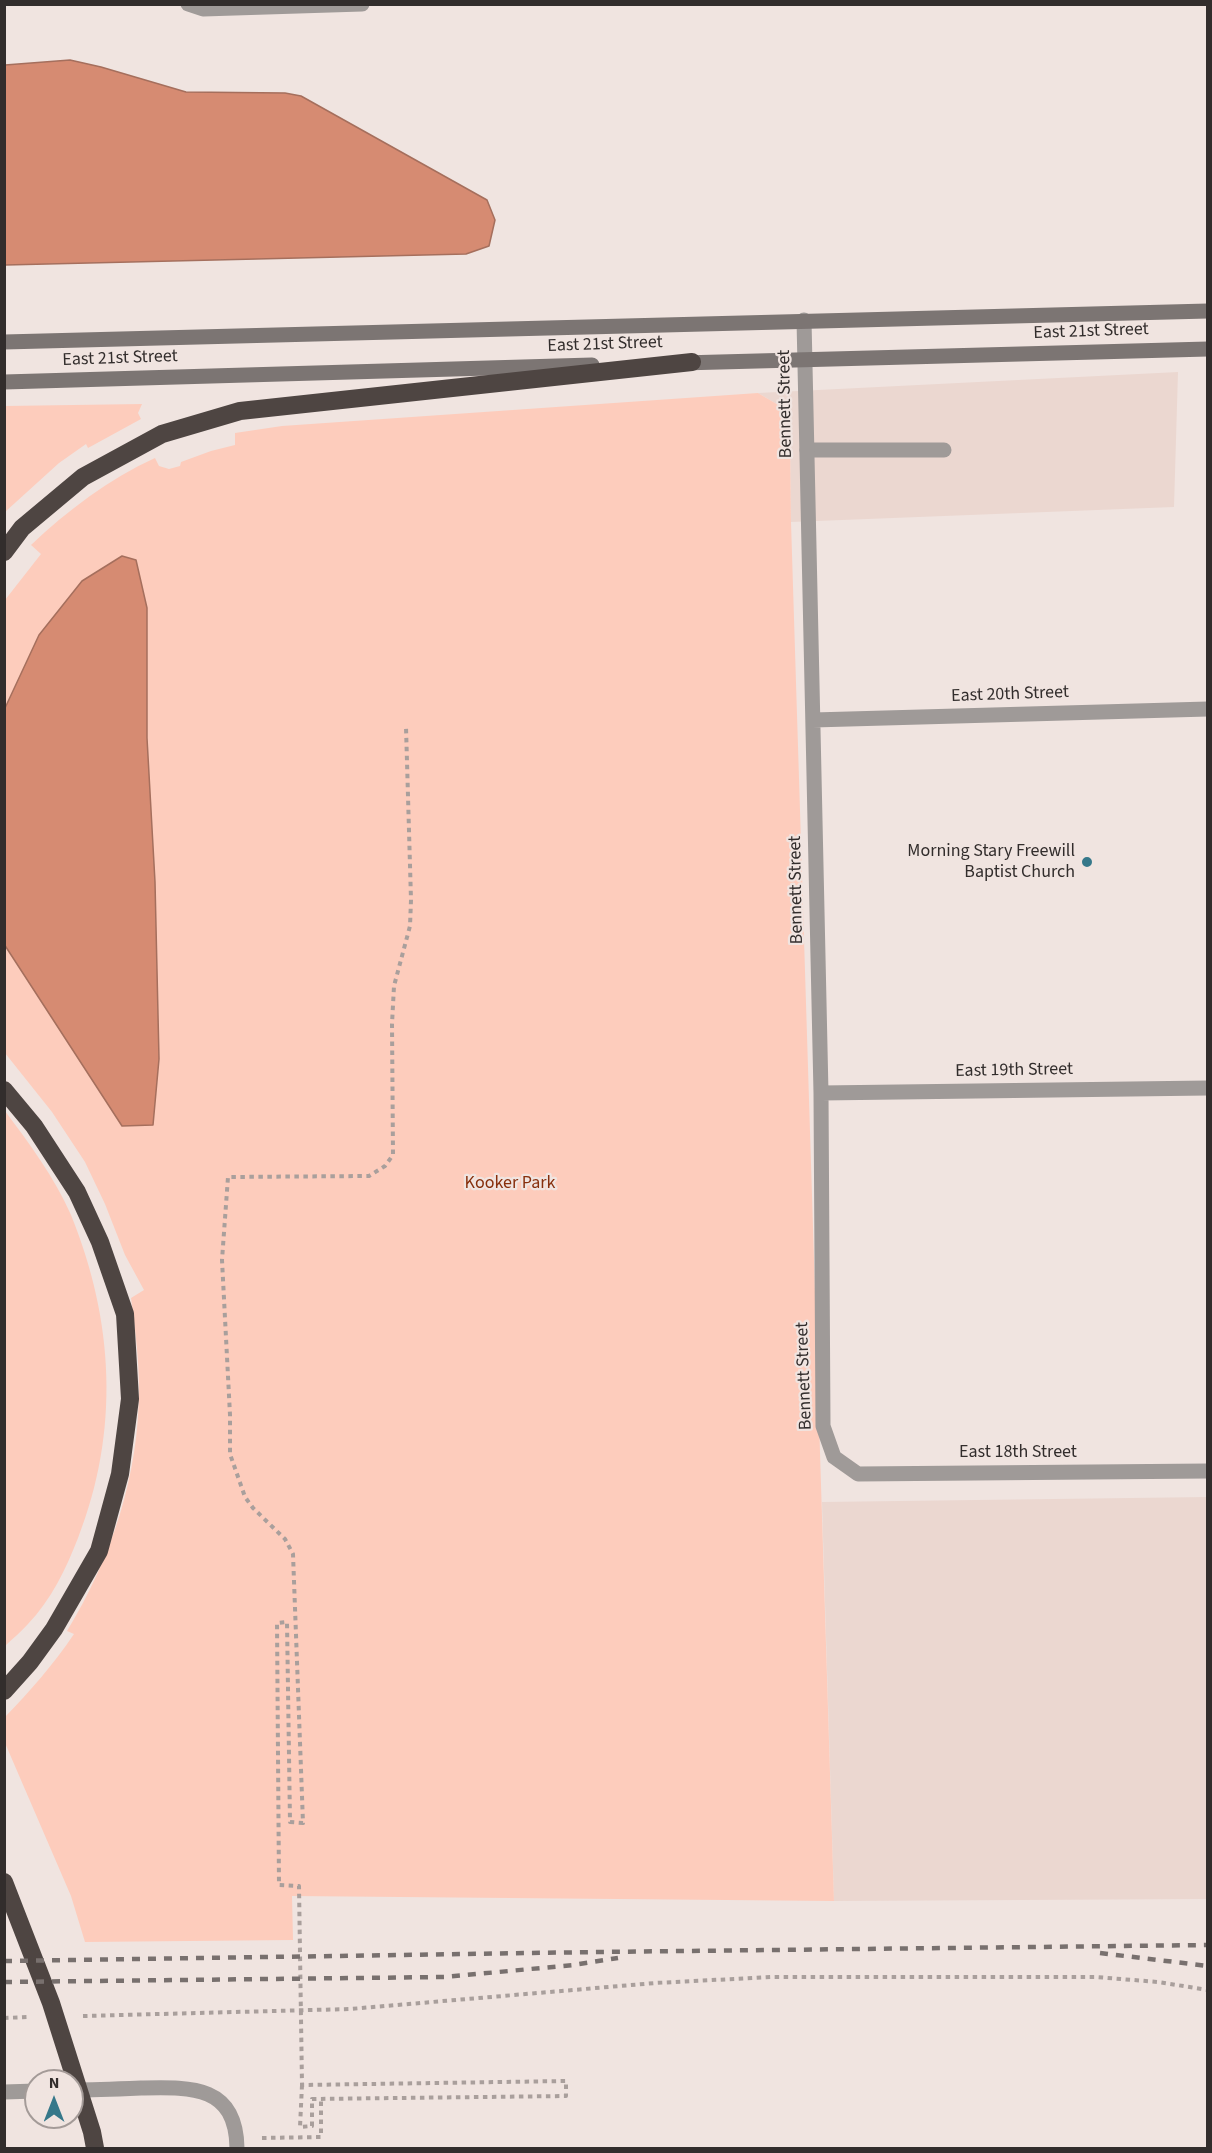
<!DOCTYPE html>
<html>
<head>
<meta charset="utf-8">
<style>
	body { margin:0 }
	#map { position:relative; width:1212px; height:2153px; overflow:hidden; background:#f0e4e0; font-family:"Source Sans 3",sans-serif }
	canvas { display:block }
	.frame { position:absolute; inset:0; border:6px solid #322d2c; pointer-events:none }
	.north { position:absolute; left:24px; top:2069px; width:60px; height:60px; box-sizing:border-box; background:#f0e4e0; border:2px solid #a49b98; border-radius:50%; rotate:0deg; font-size:16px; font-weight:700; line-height:24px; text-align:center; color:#322d2c }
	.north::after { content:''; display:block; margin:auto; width:21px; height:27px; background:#36788a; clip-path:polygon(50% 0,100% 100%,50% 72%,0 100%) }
</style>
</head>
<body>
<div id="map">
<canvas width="1212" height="2153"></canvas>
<div class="frame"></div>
<div class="north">N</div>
</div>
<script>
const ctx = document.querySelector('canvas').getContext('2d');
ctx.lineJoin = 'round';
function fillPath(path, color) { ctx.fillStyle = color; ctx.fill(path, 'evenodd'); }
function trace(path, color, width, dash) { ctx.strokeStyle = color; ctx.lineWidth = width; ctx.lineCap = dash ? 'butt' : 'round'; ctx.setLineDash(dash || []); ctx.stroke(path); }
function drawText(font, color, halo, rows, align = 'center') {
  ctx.font = font + ' "Source Sans 3",sans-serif'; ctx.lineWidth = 4.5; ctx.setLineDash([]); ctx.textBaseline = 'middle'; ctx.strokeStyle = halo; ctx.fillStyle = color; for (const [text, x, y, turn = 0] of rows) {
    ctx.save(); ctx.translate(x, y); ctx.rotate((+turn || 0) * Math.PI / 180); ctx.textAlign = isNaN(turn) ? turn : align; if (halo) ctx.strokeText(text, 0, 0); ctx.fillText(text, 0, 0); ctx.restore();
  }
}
const built = new Path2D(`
	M1178,372L1174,507L791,522L790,432L780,406L758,393Z
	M1207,1497V1899L834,1901L822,1502Z`);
const green = new Path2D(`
	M758,393L780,406L790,432L791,522L834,1901L292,1896L293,1940L85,1942L71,1896L5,1743V1717C30,1691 53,1665 74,1634L67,1631C112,1557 139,1475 139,1388C139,1358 135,1328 131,1298L144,1290L125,1255L105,1204L85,1162L52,1112L5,1053L4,944L159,1059L155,882L147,738V608L39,635L5,708V600L41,554L31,545C68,510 109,479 155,458L159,466L169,469L180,466L181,462L211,451L235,445V433L282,426Z
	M142,404L138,413L141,419L88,448L86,444L59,463L5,512V406Z
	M5,1111C29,1143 55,1178 71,1215C114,1321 120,1431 78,1538C66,1569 51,1600 28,1624C21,1632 12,1639 5,1646Z`);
const water = new Path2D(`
	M70,60L101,67L186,92L285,93L301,96L487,200L495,220L489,246L466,254L5,265V65Z
	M122,556L136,560L147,608V738L155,882L159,1059L153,1125L122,1126L4,944L5,708L39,635L82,581Z`);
const path = new Path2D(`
	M83,2016L350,2009L655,1983L772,1977H1096L1158,1982L1208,1990
	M4,2018L28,2017
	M302,2085L300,2127L312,2126V2099L566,2096V2081L302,2085L299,1886L279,1885L277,1623L287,1622L290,1822L303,1823L293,1554L285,1539L253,1508L245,1497L230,1454V1415L222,1260L228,1177L369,1176L385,1166L393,1155L392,1024L394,986L410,926L411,900L406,727
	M262,2138L321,2137V2099`);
const service = new Path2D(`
	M807,450H944`);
const minor = new Path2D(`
	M188,4L203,9L362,4
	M804,320L821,1093L823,1426L834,1457L858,1474L1208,1471
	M813,720L1208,709
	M821,1093L1208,1088`);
const tertiary = new Path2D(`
	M72,2090C95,2090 118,2089 141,2088C191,2087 236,2085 237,2148
	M4,2092L36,2091`);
const secondary = new Path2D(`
	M4,342L1208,311
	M682,363L1208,349
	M4,382L592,365`);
const motorway = new Path2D(`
	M4,552L22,528L83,477L162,434L240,411L692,362
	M4,1090L34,1126L77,1192L100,1242L125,1314L130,1399L120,1474L99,1551L54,1629L30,1662L4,1691
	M4,1882L51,2003L92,2132L95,2148`);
const rail = new Path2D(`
	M1100,1953L1208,1966
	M4,1961L597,1952L1208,1945
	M4,1982L445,1977L573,1965L618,1958`);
const markers = [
	[1087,862,6,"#36788a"]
];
const streetNames = [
	["East 21st Street",1091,332,-2],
	["East 21st Street",605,345,-2],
	["East 21st Street",120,359,-2],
	["Bennett Street",786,404,-91],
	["East 20th Street",1010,695,-2],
	["Bennett Street",797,890,-91],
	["East 19th Street",1014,1071,-1],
	["Bennett Street",805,1376,-92],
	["East 18th Street",1018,1453]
];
const poiNames = [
	["Morning Stary Freewill",1075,852],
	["Baptist Church",1075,873]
];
const parkNames = [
	["Kooker Park",510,1184]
];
fillPath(built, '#ebd7d0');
fillPath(green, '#fdccbc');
fillPath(water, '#d68b72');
trace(water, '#a56f5d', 1.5);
trace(path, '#a99f9c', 4, [4.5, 4.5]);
trace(service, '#9f9a98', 15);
trace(minor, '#9f9a98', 15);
trace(tertiary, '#9f9a98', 15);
trace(secondary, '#7c7573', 15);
trace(motorway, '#4e4542', 18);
trace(rail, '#78706e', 4.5, [8, 8]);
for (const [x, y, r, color] of markers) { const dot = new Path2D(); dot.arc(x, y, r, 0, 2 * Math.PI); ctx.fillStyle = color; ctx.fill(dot); trace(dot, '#f0e4e0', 2); }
drawText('18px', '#322d2c', '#f0e4e0', streetNames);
drawText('18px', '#322d2c', '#f0e4e0', poiNames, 'right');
drawText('18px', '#872f0c', '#f0e4e0', parkNames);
</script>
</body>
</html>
